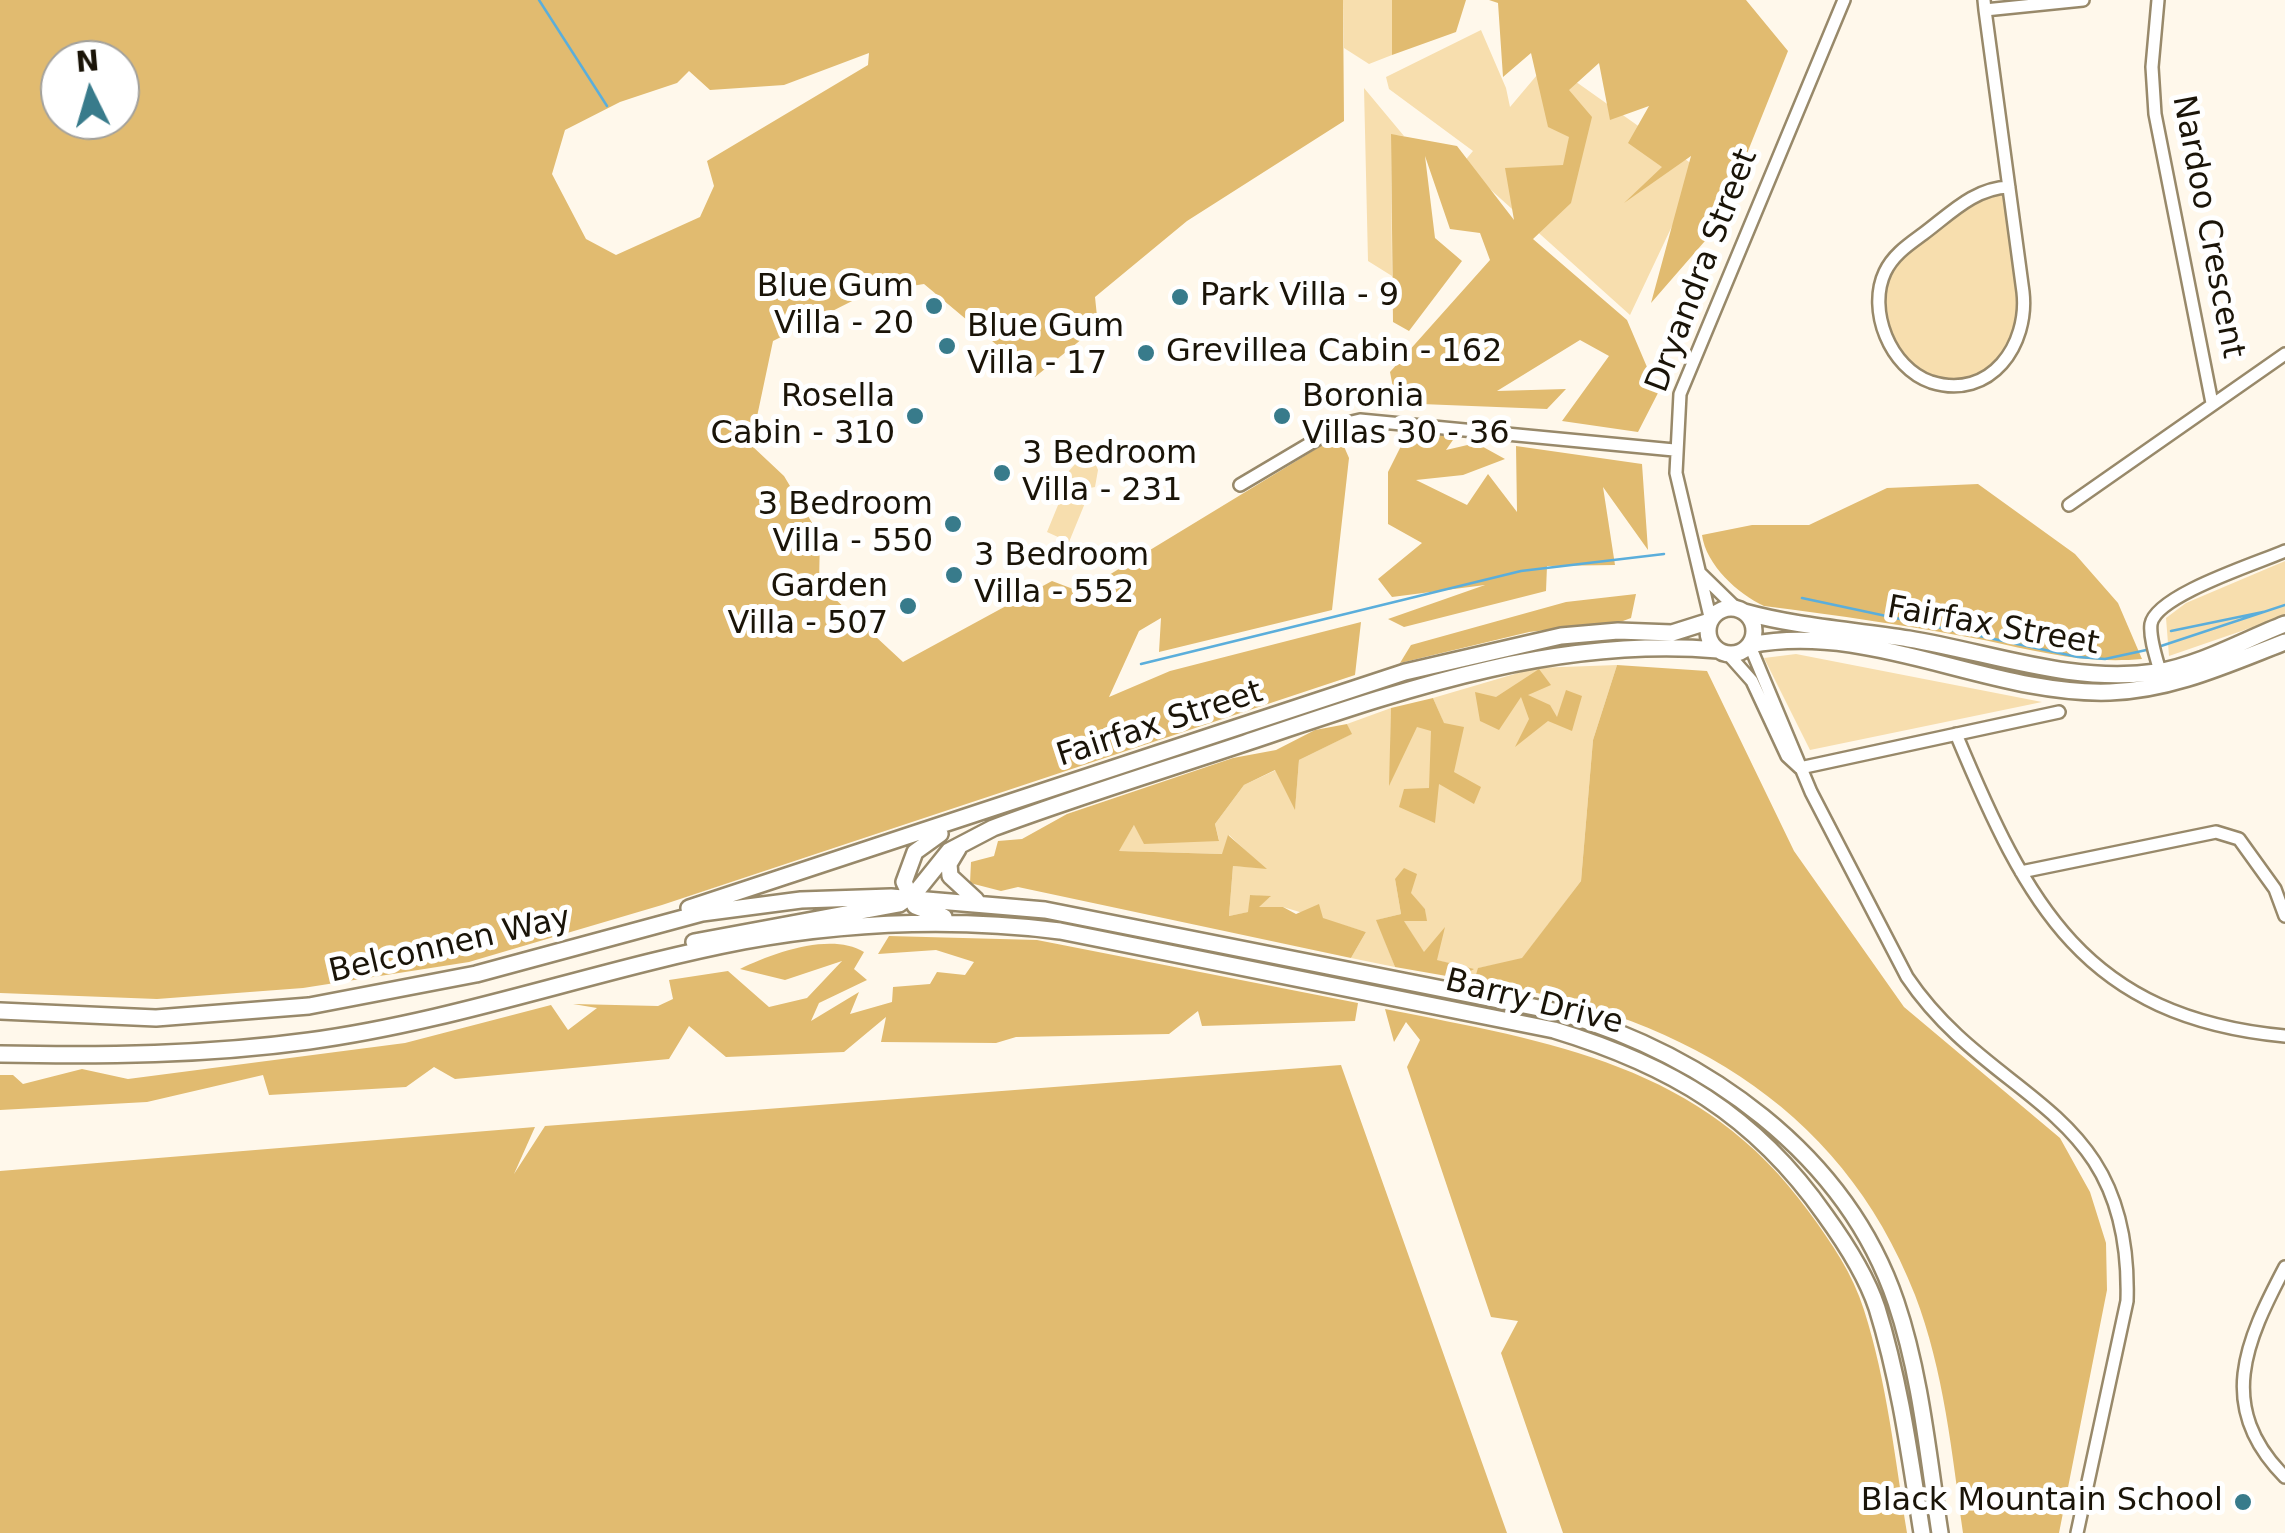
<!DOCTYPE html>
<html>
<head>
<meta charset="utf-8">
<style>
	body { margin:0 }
	#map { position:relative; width:2285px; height:1533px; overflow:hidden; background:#fff8eb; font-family:"DejaVu Sans",sans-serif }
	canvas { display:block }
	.north { position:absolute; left:40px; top:40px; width:100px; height:100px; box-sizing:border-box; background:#fff; border:2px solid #a3a19c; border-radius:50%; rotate:355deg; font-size:28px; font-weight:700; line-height:40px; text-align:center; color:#1a1408 }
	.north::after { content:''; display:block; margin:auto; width:35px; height:45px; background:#387b8b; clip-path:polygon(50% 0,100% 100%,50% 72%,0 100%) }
</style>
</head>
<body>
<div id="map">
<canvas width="2285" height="1533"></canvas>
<div class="north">N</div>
</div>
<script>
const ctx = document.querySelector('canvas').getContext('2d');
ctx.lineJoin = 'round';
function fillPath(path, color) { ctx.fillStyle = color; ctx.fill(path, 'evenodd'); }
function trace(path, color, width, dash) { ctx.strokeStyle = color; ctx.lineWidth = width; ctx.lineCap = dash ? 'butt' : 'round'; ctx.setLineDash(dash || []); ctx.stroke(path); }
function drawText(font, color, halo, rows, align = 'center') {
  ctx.font = font + ' "DejaVu Sans",sans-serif'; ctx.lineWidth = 10; ctx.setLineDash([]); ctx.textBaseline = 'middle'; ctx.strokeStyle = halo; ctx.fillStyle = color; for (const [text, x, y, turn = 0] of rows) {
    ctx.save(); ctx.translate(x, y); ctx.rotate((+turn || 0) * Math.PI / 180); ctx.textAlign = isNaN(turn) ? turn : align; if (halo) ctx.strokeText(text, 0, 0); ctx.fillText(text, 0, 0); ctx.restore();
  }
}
const green = new Path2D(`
	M1343,0H1392V55L1369,64L1344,48Z
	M1481,30L1506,88L1510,107L1548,62L1699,169L1630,315L1462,164L1473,151L1389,89L1386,77Z
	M1364,88L1404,136L1391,135L1392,276L1368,261Z
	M2009,187L2024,304L2012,353L1965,384L1916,374L1903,362L1879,313L1892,261L1975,195Z
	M1094,460L1098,470L1095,487L1080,490L1055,486L1078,461Z
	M1063,493L1085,503L1069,542L1047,532Z
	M2285,561V616L2169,656L2166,618L2186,603Z
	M1796,654L2042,702L1810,750L1764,658Z
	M1617,665L1593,740L1581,881L1522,959L1479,968L1474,981L1458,978L1472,969L1436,960L1438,937L1424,953L1403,920L1426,921L1425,909L1395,879L1401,914L1377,920L1395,967L1351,958L1366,932L1283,907H1257L1270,897L1250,895L1249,912L1229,916L1233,866L1264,868L1229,835L1223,854L1118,851L1134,825L1219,840L1215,824L1244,785L1276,770L1295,808L1299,760L1351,734L1347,724L1391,708L1390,783L1416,725L1442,719L1433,698L1535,668Z`);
const forest = new Path2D(`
	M0,0H1343L1344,121L1187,221L1095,297L1098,326L1035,377L924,284L868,293L773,341L751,445L784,476L820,536L819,584L903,662L1052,581L1081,592L1339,435L1349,458L1332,610L1159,652L1161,618L1139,631L1109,697L1170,671L1361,622L1355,675L662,905L469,962L303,988L157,999L0,993ZM869,53L868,65L707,161L714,186L700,217L616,255L586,239L552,174L565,130L620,102L677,83L689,71L710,90L784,85ZM60,60H120V120H60Z
	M1392,0H1466L1456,32L1392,55Z
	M1489,0H1746L1788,51L1718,226L1651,303L1691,156L1624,203L1662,167L1628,143L1649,106L1610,120L1599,63L1569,90L1592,117L1571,203L1533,239L1627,320L1658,393L1638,432L1562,421L1609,356L1580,340L1497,391L1566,389L1547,409L1396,403L1390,372L1490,260L1480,233L1450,229L1425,156L1435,238L1462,261L1409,331L1393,322L1391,134L1457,146L1514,220L1505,168L1563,165L1569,137L1548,127L1531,53L1503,77L1498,3Z
	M1408,432L1455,437L1446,450L1476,443L1505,459L1463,475L1416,480L1467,505L1488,474L1517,512L1516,446L1642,464L1648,550L1603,487L1615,565L1547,566L1546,591L1404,627L1388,619L1485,585L1392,597L1378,579L1422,543L1388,524V472Z
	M1978,484L2075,554L2118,603L2142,659C2085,664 2039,652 1984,640C1911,626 1837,615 1764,606C1738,594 1706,565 1702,535L1752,525H1809L1887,488Z
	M1636,594L1631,618L1623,621L1529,632L1400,663L1411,645L1566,602Z
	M1617,665L1707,671L1794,851L1904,1007L2060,1138L2090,1192L2106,1243L2107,1290L2059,1533H1963C1952,1453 1944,1371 1915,1295C1840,1101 1671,1011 1474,981L1478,968L1522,958L1581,881L1593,740Z
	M1539,669L1551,685L1528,695L1550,705L1557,717L1566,690L1582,696L1572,731L1548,721L1515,747L1529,719L1521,697L1499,730L1480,721L1475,692L1496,697Z
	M1433,698L1444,723L1464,727L1454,772L1481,787L1474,804L1439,784L1435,823L1399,807L1404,789L1429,788L1431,731L1417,727L1389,786L1391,708Z
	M1347,724L1352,734L1299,760L1295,810L1275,770L1244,785L1215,824L1219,841L1144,844L1134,825L1119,851L1222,854L1228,835L1267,869L1233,866L1229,916L1248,912L1250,895L1271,896L1259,907H1283L1296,914L1319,904L1323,918L1366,932L1351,958L1018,887L1001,891L970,883L971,862L994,856L998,841L1022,839L1067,814L1233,758L1276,750L1315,730Z
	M1404,868L1417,874L1411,893L1425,909L1427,921H1404L1424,952L1445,927L1437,960L1474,969L1458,978L1395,967L1376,920L1401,914L1395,879Z
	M889,936L1037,940L1358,1003L1355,1021L1202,1026L1198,1011L1169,1034L1016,1037L996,1043L881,1042L886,1017L844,1052L726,1057L689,1026L669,1059L455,1079L434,1067L406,1087L269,1095L263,1075L147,1102L0,1110V1075H13L23,1084L82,1069L128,1079L405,1043L551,1005L568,1030L597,1008L573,1004L658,1006L673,999L669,980L728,971L769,1007L807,998L842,961L785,980L740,969C773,953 831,932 864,952L854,969L867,980L819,1003L811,1021L859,992L850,1014L892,1002L893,987L930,984L937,972L965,975L974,962L936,950L878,954Z
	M1385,1009C1551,1042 1703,1064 1809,1212C1831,1242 1853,1274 1864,1310C1887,1382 1895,1459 1907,1533H1563L1501,1353L1518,1321L1491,1317L1407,1067L1420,1040L1406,1022L1394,1042Z
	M1341,1065L1507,1533H0V1171L535,1127L514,1174L545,1126Z`);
const stream = new Path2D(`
	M539,0L607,106
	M1802,598L2078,657L2105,659L2151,649
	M2171,631L2263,612
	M2158,647L2285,605
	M1141,664L1521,571L1664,554`);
const minor = new Path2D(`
	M1984,0L1985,10L2023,292C2029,344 1991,401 1931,382C1890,368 1867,310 1885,272C1893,255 1908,245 1923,234C1950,214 1974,188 2009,187
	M2158,0L2152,67L2155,114L2212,403
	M1985,10L2083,0
	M1240,485L1343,424L1360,420L1674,450
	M2069,505L2285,354
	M1700,573L1737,609
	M1711,621L1676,473L1680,394L1844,0
	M1750,646L1811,792L1907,977C1994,1106 2133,1104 2127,1301L2077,1533
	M1728,654L1752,681L1787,756L1800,768
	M2162,678C2158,663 2149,639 2151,624C2156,595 2258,563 2285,551
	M1956,734C2027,904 2084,1017 2285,1036
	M1800,768L2059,712
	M2021,872L2216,832L2239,839L2275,889L2285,916
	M2285,1267C2246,1341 2215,1407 2285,1477`);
const major = new Path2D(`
	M1708 631a23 23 0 1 1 46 0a23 23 0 1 1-46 0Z
	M1744,612C1798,627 1854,630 1909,639C1993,653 2071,684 2157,672C2200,665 2244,640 2285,624
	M1750,645C1871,621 1990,696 2110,692C2172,690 2228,664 2285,642
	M940,834L915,852L904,882L915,906L944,917
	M958,849L949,864L950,876L976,900
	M689,908L1405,672L1561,636L1618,631L1672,633L1710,621
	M694,942L899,904L916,892L949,851L993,828C1076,797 1161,771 1245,743C1400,691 1552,636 1718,650
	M0,1011L156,1018L309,1006L476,974L702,913L801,900L891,897L1045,910L1559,1012C1704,1055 1845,1152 1896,1302C1921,1376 1928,1456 1940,1533
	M0,1054C104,1056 206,1055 309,1041C457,1021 598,969 744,941C848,922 955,918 1060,931L1554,1030C1670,1065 1755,1115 1825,1215C1846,1244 1866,1275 1877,1308C1900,1382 1910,1457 1922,1533`);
const markers = [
	[1180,297,10,"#387b8b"],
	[934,306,10,"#387b8b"],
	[947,346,10,"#387b8b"],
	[1146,353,10,"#387b8b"],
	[915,416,10,"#387b8b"],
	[1282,416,10,"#387b8b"],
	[1002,473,10,"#387b8b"],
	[953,524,10,"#387b8b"],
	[954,575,10,"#387b8b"],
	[908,606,10,"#387b8b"],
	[2243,1502,10,"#387b8b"]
];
const streetNames = [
	["Nardoo Crescent",2207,227,79],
	["Dryandra Street",1703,271,-69],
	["Fairfax Street",1993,627,10],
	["Fairfax Street",1160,725,-18],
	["Belconnen Way",450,946,-13],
	["Barry Drive",1534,1003,14]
];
const poiNames = [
	["Blue Gum",914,288,"right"],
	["Villa - 20",914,325,"right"],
	["Park Villa - 9",1200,297],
	["Blue Gum",967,328],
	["Villa - 17",967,365],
	["Grevillea Cabin - 162",1166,353],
	["Rosella",895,398,"right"],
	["Cabin - 310",895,435,"right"],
	["Boronia",1302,398],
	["Villas 30 - 36",1302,435],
	["3 Bedroom",1022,455],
	["Villa - 231",1022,492],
	["3 Bedroom",933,506,"right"],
	["Villa - 550",933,543,"right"],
	["3 Bedroom",974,557],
	["Villa - 552",974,594],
	["Garden",888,588,"right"],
	["Villa - 507",888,625,"right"],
	["Black Mountain School",2223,1502,"right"]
];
fillPath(green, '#f7deae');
fillPath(forest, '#e1bb70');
trace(stream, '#5baedb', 2.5);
trace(minor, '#98896a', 16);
trace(major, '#98896a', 20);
trace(minor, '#fff', 11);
trace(major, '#fff', 15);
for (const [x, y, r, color] of markers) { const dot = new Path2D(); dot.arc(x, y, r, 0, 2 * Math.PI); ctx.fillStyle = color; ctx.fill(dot); trace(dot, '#fff', 4); }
drawText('32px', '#1a1408', '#fff', streetNames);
drawText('32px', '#1a1408', '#fff', poiNames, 'left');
</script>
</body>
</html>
